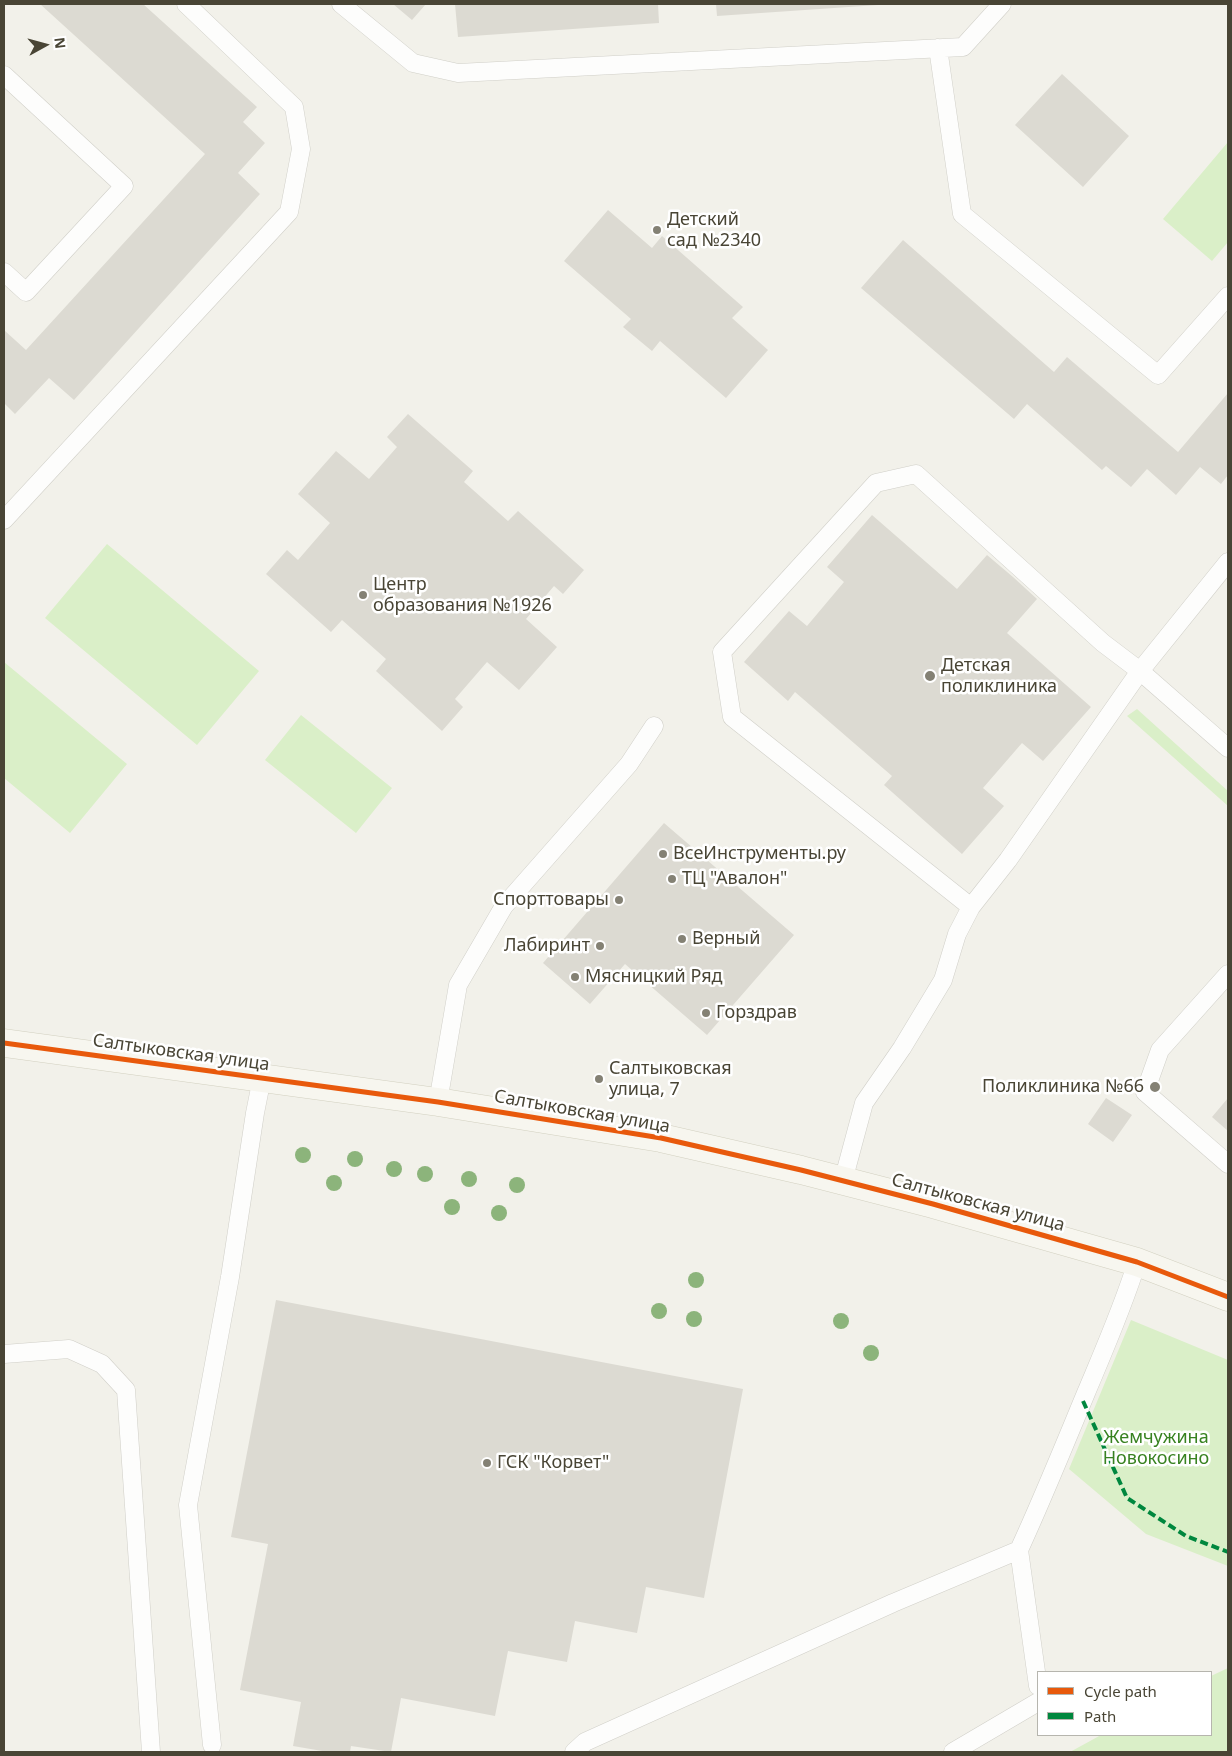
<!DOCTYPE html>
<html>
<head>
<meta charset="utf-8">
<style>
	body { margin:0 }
	#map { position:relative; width:1232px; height:1756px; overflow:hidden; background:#f2f1ea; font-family:"Noto Sans",sans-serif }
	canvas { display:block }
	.frame { position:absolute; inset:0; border:5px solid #494535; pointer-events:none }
	.legend { position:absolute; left:1037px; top:1671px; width:175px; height:65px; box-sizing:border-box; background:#fff; border:1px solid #b6b5ae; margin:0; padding:6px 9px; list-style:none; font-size:15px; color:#494535 }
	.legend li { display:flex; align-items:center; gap:10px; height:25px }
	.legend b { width:25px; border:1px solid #b6b5ae }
	.north { position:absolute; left:20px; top:20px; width:50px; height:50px; -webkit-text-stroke:4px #fff; paint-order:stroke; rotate:83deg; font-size:14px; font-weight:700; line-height:20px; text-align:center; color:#494535 }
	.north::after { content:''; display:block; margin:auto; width:18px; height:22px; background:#494535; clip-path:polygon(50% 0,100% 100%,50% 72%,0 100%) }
</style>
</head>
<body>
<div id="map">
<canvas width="1232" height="1756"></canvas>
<div class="frame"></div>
<ul class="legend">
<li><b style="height:6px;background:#e8590c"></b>Cycle path</li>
<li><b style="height:6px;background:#00873e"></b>Path</li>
</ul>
<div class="north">N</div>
</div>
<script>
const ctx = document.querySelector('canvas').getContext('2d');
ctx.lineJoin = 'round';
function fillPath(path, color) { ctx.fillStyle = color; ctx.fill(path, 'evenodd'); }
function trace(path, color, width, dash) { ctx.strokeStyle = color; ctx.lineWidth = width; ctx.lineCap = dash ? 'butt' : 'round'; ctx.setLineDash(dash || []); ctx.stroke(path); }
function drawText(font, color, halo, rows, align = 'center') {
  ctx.font = font + ' "Noto Sans",sans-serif'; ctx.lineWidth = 5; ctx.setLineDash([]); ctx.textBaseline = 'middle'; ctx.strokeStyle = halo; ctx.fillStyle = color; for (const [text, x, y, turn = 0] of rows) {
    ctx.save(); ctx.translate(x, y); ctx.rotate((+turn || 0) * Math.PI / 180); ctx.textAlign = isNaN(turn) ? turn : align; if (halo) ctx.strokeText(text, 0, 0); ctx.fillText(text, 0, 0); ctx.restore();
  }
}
const green = new Path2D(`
	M1228,142V242L1212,261L1163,219Z
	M107,544L259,671L197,745L45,618Z
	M4,662L127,764L70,833L4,778Z
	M1137,709L1228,791V806L1127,716Z
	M301,715L392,788L356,833L265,760Z
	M1131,1320L1228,1360V1566L1146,1534L1069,1469Z
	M1228,1668V1752H1070L1101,1735H1211V1676Z`);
const building = new Path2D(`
	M40,4H143L257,107L243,122L265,143L238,173L260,194L74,400L49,378L15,414L4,403V330L26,350L205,154Z
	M393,4H426L412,20Z
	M455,4H658L659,23L458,37Z
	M716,4H878V5L717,16Z
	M1062,74L1129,136L1083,187L1015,125Z
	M608,210L652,248L662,236L743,307L732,318L768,350L726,398L660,341L652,351L623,327L631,319L564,261Z
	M903,240L1054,372L1067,357L1178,452L1228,393V475L1221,484L1200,467L1176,495L1147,469L1131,487L1106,466L1102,470L1027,404L1014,419L861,288Z
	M408,414L473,471L464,482L508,521L518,511L584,570L563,594L554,586L526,619L557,647L519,690L487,662L455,699L463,707L442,731L376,671L386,659L342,620L331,632L266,574L287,550L298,560L330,523L298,494L336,451L369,479L397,447L387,437Z
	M872,515L957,589L987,555L1013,577L1037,599L1007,633L1091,707L1043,761L1022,743L983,788L1004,806L962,854L884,785L892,776L795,692L788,701L744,662L789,611L807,626L844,582L827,567Z
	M664,823L794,935L707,1035L625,964L590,1004L543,963Z
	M1106,1098L1132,1115L1113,1142L1088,1124Z
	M1228,1098V1131L1212,1117Z
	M276,1300L743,1389L704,1598L646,1587L637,1633L575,1621L567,1662L508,1651L495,1716L401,1698L391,1752L351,1746L350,1752H328L293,1746L301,1702L240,1690L268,1544L231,1537Z`);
const lane = new Path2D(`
	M341,4L413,63L458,73L963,47L1002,4
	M938,48L962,214L1158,375L1228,296
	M4,75L124,186L26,292L4,272
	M4,520L289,212L301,149L294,107L186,4
	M971,907L732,717L722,652L876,483L916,474L1103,643L1140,671L1228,748
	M1228,974L1160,1050L1145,1092L1228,1164
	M438,1102L458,985L504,906L629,764L654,726
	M843,1181L864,1103L902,1048L943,980L957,934L971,907L1008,860L1140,671L1228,562
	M4,1354L69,1349L102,1364L126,1390L151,1752
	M1019,1550L1038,1686
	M212,1745L188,1505L230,1277L255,1113L262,1078
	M574,1752L585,1742L893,1603L1019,1550C1043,1498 1064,1446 1086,1393C1104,1350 1123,1307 1137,1262
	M953,1752L1038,1702`);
const secondary = new Path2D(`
	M4,1043L438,1102L661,1138L801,1170L933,1204L1137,1262L1228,1297`);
const quiet = new Path2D(`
	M1083,1401L1127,1498L1186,1536L1228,1552`);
const cycleway = new Path2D(`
	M4,1043L438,1102L661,1138L801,1170L933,1204L1137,1262L1228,1297`);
const trees = [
	[303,1155],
	[355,1159],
	[394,1169],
	[425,1174],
	[469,1179],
	[334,1183],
	[517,1185],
	[452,1207],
	[499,1213],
	[696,1280],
	[659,1311],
	[694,1319],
	[841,1321],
	[871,1353]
];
const markers = [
	[657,230,5,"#848174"],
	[363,595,5,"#848174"],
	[930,676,6,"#848174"],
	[663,854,5,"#848174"],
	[672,879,5,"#848174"],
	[619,900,5,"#848174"],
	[682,939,5,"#848174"],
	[600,946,5,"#848174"],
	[575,977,5,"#848174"],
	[706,1013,5,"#848174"],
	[599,1079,5,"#848174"],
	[1155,1087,6,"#848174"],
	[487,1463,5,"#848174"]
];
const poiNames = [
	["Детский",667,220],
	["сад №2340",667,241],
	["Центр",373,585],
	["образования №1926",373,606],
	["Детская",941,666],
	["поликлиника",941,687],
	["ВсеИнструменты.ру",673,854],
	["ТЦ \"Авалон\"",682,879],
	["Спорттовары",609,900,"right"],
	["Верный",692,939],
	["Лабиринт",590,946,"right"],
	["Мясницкий Ряд",585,977],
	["Горздрав",716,1013],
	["Салтыковская",609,1069],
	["улица, 7",609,1090],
	["Поликлиника №66",1144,1087,"right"],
	["ГСК \"Корвет\"",497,1463]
];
const streetNames = [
	["Салтыковская улица",181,1053,8],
	["Салтыковская улица",582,1112,10],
	["Салтыковская улица",978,1203,15]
];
const parkNames = [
	["Жемчужина",1156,1438],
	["Новокосино",1156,1459]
];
fillPath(green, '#daefc8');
fillPath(building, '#dcdad2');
trace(lane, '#d0cfc8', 19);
trace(secondary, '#d2d0c0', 29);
trace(lane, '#fdfdfc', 18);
trace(secondary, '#f7f6ef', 28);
trace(quiet, '#00873e', 4, [8, 4]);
trace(cycleway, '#e8590c', 5);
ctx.fillStyle = '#8cb47b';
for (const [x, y] of trees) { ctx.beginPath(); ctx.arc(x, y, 8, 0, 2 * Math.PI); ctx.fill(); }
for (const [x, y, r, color] of markers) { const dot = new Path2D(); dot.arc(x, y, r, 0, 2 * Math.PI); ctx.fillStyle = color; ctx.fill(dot); trace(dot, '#fff', 2); }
drawText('18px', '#494535', '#fff', poiNames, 'left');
drawText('18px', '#494535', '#fff', streetNames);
drawText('18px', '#388221', '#fff', parkNames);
</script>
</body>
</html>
